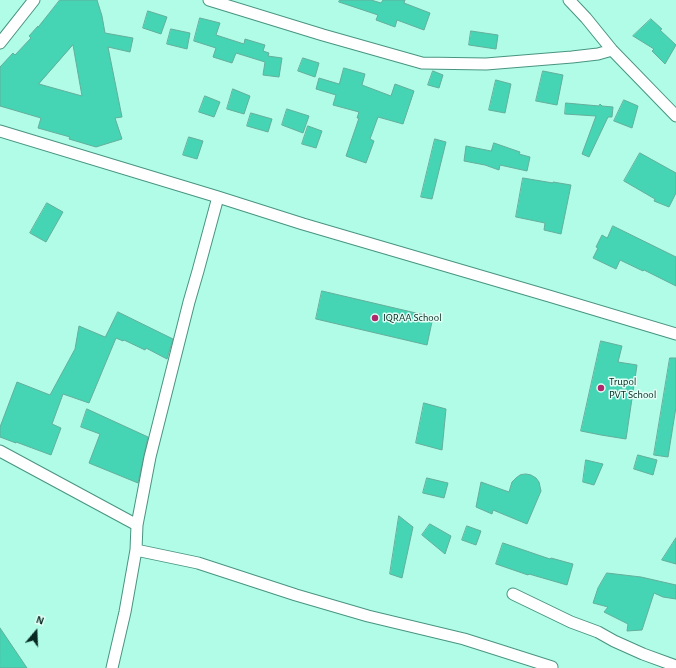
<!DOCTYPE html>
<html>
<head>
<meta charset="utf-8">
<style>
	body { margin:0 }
	#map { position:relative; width:676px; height:668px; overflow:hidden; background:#b0fce6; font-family:"Alegreya Sans",sans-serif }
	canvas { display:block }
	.north { position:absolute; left:16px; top:612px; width:40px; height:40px; -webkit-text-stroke:3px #e2fff6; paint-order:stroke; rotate:19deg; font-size:11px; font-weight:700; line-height:16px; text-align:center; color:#082921 }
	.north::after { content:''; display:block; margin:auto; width:14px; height:18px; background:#082921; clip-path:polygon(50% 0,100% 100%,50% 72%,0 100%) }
</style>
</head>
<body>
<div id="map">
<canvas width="676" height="668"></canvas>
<div class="north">N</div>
</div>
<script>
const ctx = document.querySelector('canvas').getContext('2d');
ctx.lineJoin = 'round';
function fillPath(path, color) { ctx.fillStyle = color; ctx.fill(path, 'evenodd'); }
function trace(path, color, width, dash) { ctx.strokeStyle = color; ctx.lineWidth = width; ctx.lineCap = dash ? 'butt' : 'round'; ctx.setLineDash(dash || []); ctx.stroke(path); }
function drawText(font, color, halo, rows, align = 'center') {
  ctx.font = font + ' "Alegreya Sans",sans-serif'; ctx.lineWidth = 3; ctx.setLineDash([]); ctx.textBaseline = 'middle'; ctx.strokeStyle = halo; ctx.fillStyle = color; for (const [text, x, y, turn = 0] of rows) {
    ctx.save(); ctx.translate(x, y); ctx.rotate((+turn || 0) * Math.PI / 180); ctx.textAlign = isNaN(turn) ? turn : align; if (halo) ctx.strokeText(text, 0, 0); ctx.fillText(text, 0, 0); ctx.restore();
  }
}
const building = new Path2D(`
	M60,0H97L102,16L105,33L133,38L130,52L108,47L122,117L115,118L122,139L96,147L69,139L70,137L38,128L41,118L0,106V67L13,53L15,55L31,38L29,36L38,26V27ZM73,45L82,96L39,84Z
	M340,0H371L381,3L383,0H405L404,3L430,13L424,30L397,20L395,27L376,20L378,15L339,2Z
	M148,11L167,17L161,34L143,28Z
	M200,18L220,23L216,35L244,44L245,39L265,45L263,51L269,53L268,56L282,58L279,77L263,75L265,62L236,53L232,63L213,57L216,48L194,41Z
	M651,19L662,29L660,30L676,45L665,64L652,51L654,49L633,36Z
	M171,29L190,33L187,49L167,44Z
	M471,31L498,35L496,49L469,45Z
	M303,58L319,63L315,77L298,71Z
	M344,68L365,74L362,85L391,96L395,84L414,91L403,124L378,117L370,139L374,141L366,163L346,156L359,118H357L359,112L333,105L336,95L316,89L319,78L339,84Z
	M433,71L443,75L439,88L428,85Z
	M543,71L563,75L557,105L536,101Z
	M496,80L511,84L505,113L489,110Z
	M233,89L250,96L244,114L227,109Z
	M205,96L220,102L214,117L199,112Z
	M624,100L638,106L632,128L614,121Z
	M566,103L599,106L600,104L602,106L613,107L612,117H608L589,157L582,154L596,116L565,114Z
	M287,109L309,116L303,133L282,125Z
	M251,113L272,119L268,132L247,126Z
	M308,126L322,131L316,148L302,144Z
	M189,137L203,141L197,159L183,155Z
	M435,139L446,142L432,199L421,197Z
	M494,143L520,152L519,154L530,157L527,171L500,165L499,170L485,165L464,161L466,146L491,151Z
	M640,153L676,173V193L669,207L654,201L655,199L624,181Z
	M523,178L553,183V182L571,185L561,234L544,230L545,223L516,217Z
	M47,203L63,212L46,242L30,233Z
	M613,226L676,257V286L644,270L643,271L620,260L616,269L593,258L598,248L596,247L602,235L607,238Z
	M322,291L433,317L427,345L316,319Z
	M118,312L173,339L167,359L146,348L145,350L124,340L123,341L116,338L89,403L63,394L52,424L61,428L51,455L16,442V443L0,437V427L17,382L50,395L75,349L79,326L105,337Z
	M601,341L622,346L618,362L637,365L626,439L601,435L581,431Z
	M670,358H676V407L668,457L654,455Z
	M424,403L446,409L442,450L416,443Z
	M87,409L148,437L138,483L89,463L100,434L81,427Z
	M638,455L657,460L653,475L634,469Z
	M586,460L603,464L594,485L583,482Z
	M526,474L531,475L536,478L539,482L541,491L527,524L493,510L492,514L476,507L481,482L509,492L512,482L516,478L520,475Z
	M427,478L448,483L444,498L423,493Z
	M399,516L413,527L402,578L390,574Z
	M430,524L451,536L445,554L422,535Z
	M467,526L481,531L476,545L462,540Z
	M676,538V564L662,560Z
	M503,543L550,559L551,558L573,564L567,585L529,574L528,575L496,564Z
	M607,573L641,577L676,585V599L663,597L654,593L642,630L627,631L628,624L604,612L608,607L593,603L598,588Z
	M0,628L27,668H0Z`);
const minor = new Path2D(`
	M209,0L323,35L422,63L486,64L572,57L598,54L612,50
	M569,0L586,18L612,50L676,116
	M0,43L34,0
	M0,131L218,197L303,224L549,296L676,334
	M0,451L137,525
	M136,550L198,563L296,595L368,616L464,639L552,667
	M513,594L571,622L598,632L614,641L643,654L676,666
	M112,668L125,612L136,550L137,525L150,457L189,302L198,271L218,197`);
const markers = [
	[375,318,4,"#af286c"],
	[601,388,4,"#af286c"]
];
const poiNames = [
	["IQRAA School",383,318],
	["Trupol",609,382],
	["PVT School",609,395]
];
fillPath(building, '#45d4b4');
trace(building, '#64af9b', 1);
trace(minor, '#499481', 13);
trace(minor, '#fff', 11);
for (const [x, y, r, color] of markers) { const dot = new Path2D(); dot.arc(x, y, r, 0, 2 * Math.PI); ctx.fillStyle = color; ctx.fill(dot); trace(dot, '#e2fff6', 1.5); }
drawText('11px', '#082921', '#e2fff6', poiNames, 'left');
</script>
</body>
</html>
